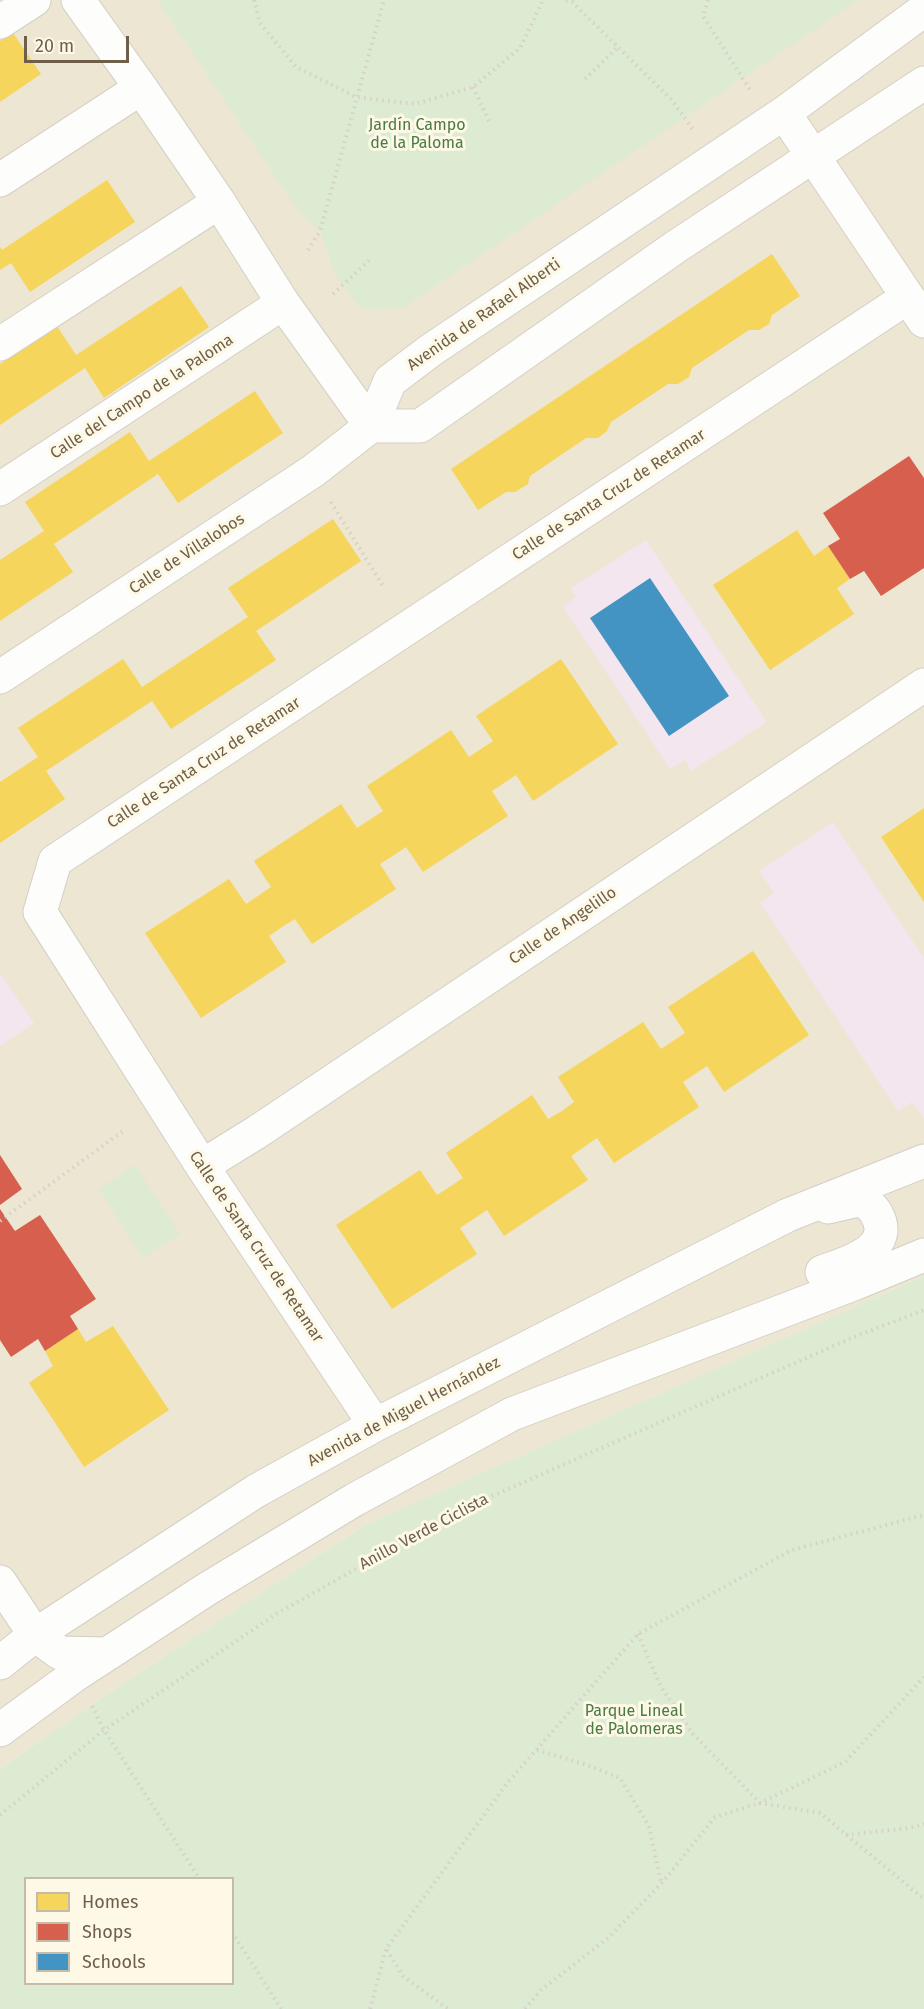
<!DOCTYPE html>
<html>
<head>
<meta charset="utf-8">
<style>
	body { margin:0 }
	#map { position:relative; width:924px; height:2009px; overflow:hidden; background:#f4f2e6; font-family:"Fira Sans",sans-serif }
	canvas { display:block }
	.legend { position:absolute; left:24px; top:1877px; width:210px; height:108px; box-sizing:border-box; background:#fdf9e6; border:2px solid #c4bba8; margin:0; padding:8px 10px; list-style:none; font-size:18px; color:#6e5e4a }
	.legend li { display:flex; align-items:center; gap:12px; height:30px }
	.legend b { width:30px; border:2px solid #c4bba8 }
	.scale { position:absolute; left:24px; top:36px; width:105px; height:27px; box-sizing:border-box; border:3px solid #6e5e4a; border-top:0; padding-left:8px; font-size:18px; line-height:21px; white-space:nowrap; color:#6e5e4a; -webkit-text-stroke:4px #fdf9e6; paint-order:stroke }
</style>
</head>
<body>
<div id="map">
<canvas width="924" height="2009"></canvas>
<ul class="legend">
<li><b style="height:16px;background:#f6d55c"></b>Homes</li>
<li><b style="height:16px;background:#d6604d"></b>Shops</li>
<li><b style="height:16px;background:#4393c3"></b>Schools</li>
</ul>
<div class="scale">20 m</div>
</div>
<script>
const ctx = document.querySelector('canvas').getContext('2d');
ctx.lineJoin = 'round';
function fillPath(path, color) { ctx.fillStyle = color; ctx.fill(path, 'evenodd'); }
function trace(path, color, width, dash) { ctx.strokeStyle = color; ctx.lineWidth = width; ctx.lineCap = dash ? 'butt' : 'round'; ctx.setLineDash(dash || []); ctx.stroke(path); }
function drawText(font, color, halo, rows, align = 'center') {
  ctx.font = font + ' "Fira Sans",sans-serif'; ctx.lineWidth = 6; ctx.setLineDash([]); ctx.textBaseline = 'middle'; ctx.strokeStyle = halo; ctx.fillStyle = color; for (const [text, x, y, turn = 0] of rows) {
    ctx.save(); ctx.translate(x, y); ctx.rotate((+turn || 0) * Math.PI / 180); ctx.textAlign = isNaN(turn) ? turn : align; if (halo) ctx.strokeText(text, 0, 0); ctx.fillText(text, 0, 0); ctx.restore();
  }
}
const residential = new Path2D(`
	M0,0H924V1276L367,1524L109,1693L0,1769Z`);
const education = new Path2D(`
	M646,540L767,722L691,771L685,760L670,769L563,607L576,597L571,588Z
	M833,822L924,958V1119L912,1102L898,1111L760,903L774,893L759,871Z
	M0,973L34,1023L0,1046Z`);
const green = new Path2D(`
	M157,0H858L403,308L361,309L336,275L320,231L298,210Z
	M135,1165L180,1234L143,1258L99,1189Z
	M924,1276V2009H0V1769L109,1693L367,1524ZM26,1878H232V1984H26Z`);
const homes = new Path2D(`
	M13,33L41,74L0,102V41Z
	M107,180L135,222L30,292L11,263L0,270V247L2,250Z
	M772,254L800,296L772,315L769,324L759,330H749L692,368L689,377L678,384H668L611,422L607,431L598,438H586L530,476L528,484L515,492H506L478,510L451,469Z
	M181,286L209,327L104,398L85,368L0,425V364L57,326L76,355Z
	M255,391L283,433L178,503L158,474L54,544L73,572L0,621V560L44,531L25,502L130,432L149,461Z
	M333,519L361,561L256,631L276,660L171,729L152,701L46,771L65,799L0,843V782L38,757L18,728L123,659L142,687L248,617L228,588Z
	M797,530L814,556L828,546L850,579L837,588L854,614L770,670L713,585Z
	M561,659L618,744L533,801L516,775L492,791L508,816L423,872L406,847L394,855L380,864L396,889L312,944L295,919L282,927L269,936L286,962L201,1018L145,933L229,879L246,904L271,887L254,861L341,804L357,828L383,811L367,786L451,730L469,757L493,741L476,716Z
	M924,808V902L881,837Z
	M753,951L809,1035L724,1092L707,1066L683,1082L699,1107L614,1163L597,1138L571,1156L588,1180L504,1236L487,1210L460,1228L477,1254L392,1309L336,1225L420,1170L437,1195L451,1186L463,1178L446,1153L532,1095L548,1119L562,1111L574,1102L558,1077L643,1022L661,1049L685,1033L668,1007Z
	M113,1326L169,1410L84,1467L29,1383L53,1366L45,1351L78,1329L86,1342Z`);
const shops = new Path2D(`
	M909,456L924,478V568L881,596L864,571L850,579L828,546L840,539L823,513Z
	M0,1155L22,1189L0,1205Z
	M0,1209L15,1231L40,1215L96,1299L70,1316L78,1329L45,1351L38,1339L11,1357L0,1340Z`);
const schools = new Path2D(`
	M650,578L729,696L669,736L590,618Z`);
const path = new Path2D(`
	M254,0L260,23L296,67L356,97L415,104L473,87L520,48L543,0
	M566,0L572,2L671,99L694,131
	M708,0L703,16L752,93
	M585,79L619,46
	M473,87L489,121
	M308,250L320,231L384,0
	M333,294L372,258
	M331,502L383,586
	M0,1221L123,1131
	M638,1634L661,1687L693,1734L760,1803L845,1762L924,1677
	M92,1706L104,1730L199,1878
	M537,1750L584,1764L620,1778L649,1826L661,1883
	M0,1815L104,1730L278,1613L458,1511L854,1337L924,1310
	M846,1835L908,1828L924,1824
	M232,1932L281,2009
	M387,1950L403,1976L448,2009
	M370,2009L386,1949L508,1782L638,1634L792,1550L924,1515
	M525,2009L541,1990L608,1938L661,1884L715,1817L760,1803L820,1813L924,1899`);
const minor = new Path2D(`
	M78,0L141,88L219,202L283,303L371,426
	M0,22L34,0
	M784,113L924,321
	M0,180L141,88
	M0,344L219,202
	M371,426H420L677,246L924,83
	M0,489L283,303
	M0,677L313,471L371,426L390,381L431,350L784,113L924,10
	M202,1166L257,1132L924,685
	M822,1272C846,1263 897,1250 876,1213C873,1208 867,1203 863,1199L828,1207
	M375,1425L202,1166L40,912L55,861L908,297
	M0,1582L35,1635L60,1653L107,1654
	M0,1663L35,1635L256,1491L375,1425L788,1215L924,1161
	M0,1730L75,1675L207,1589L354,1500L512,1414L856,1283L924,1255`);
const parkNames = [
	["Jardín Campo",417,126],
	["de la Paloma",417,144],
	["Parque Lineal",634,1712],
	["de Palomeras",634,1730]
];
const streetNames = [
	["Avenida de Rafael Alberti",484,315,-35],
	["Calle del Campo de la Paloma",142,397,-33],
	["Calle de Santa Cruz de Retamar",609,495,-33],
	["Calle de Villalobos",187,554,-33],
	["Calle de Santa Cruz de Retamar",204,763,-33],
	["Calle de Angelillo",563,926,-34],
	["Calle de Santa Cruz de Retamar",256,1247,56],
	["Avenida de Miguel Hernández",404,1412,-28],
	["Anillo Verde Ciclista",424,1532,-28]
];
fillPath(residential, '#ede6d3');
fillPath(education, '#f3e6ef');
fillPath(green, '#dcebd2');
fillPath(homes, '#f6d55c');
fillPath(shops, '#d6604d');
fillPath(schools, '#4393c3');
trace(minor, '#d4cfc5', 35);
trace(path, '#d6d0c9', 4, [1.5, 4.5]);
trace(minor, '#fdfdfb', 33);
drawText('16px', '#4b7a45', '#fdf9e6', parkNames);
drawText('16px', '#6e5e4a', '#fdf9e6', streetNames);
</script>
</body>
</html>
